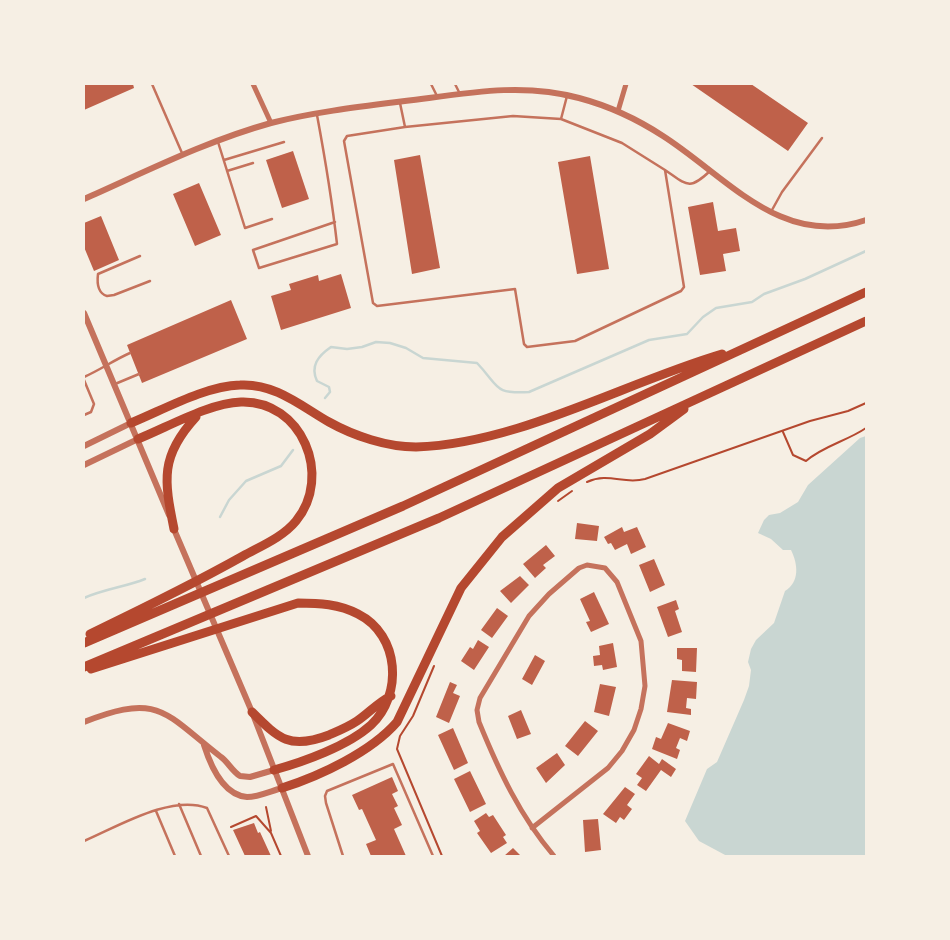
<!DOCTYPE html>
<html>
<head>
<meta charset="utf-8">
<style>
	body { margin:0 }
	#map { position:relative; width:950px; height:940px; overflow:hidden; background:#f6efe4; font-family:Karla,sans-serif }
	canvas { display:block }
	.frame { position:absolute; inset:0; border:85px solid #f6efe4; pointer-events:none }
</style>
</head>
<body>
<div id="map">
<canvas width="950" height="940"></canvas>
<div class="frame"></div>
</div>
<script>
const ctx = document.querySelector('canvas').getContext('2d');
ctx.lineJoin = 'round';
function fillPath(path, color) { ctx.fillStyle = color; ctx.fill(path, 'evenodd'); }
function trace(path, color, width, dash) { ctx.strokeStyle = color; ctx.lineWidth = width; ctx.lineCap = dash ? 'butt' : 'round'; ctx.setLineDash(dash || []); ctx.stroke(path); }
const water = new Path2D(`
	M866,436V856H727L699,841L685,821L707,769L717,762L744,700L749,686L751,670L748,662L751,649L756,640L774,623L785,591C800,582 798,564 791,550H783L771,539L758,533L764,520L769,515L780,513L798,502L808,485L860,438Z`);
const stream = new Path2D(`
	M325,398L330,392L329,387L317,381C310,366 318,356 331,347L347,349L362,347L376,342L390,343L406,348L423,358L477,363C500,387 493,394 529,392L649,340L687,334L703,317L716,308L752,302L764,294L805,279L866,251
	M220,517L229,500L246,481L281,466L293,450
	M84,598C104,589 125,587 145,579`);
const building = new Path2D(`
	M84,84H133L134,88L84,110Z
	M691,84H751L808,123L788,151Z
	M293,151L309,199L282,208L266,160Z
	M420,155L440,268L412,274L394,160Z
	M590,156L609,269L577,274L558,162Z
	M199,183L221,235L195,246L173,194Z
	M713,202L718,231L736,228L740,251L723,254L726,271L700,275L688,207Z
	M101,216L119,260L94,271L84,247V223Z
	M341,274L351,308L281,330L271,296L291,290L289,284L318,275L319,281Z
	M231,300L247,339L142,383L127,345Z
	M577,523L599,526L597,541L575,539Z
	M622,527L624,532L637,527L646,547L631,554L627,544L615,550L611,543L608,544L604,537Z
	M546,545L555,556L543,565L546,568L535,578L523,564Z
	M654,559L665,585L650,592L639,565Z
	M520,576L529,585L511,603L500,591Z
	M594,592L609,624L591,632L586,622L590,621L580,599Z
	M676,600L679,609L675,611L682,632L668,637L657,607Z
	M497,608L508,616L492,638L481,630Z
	M478,640L489,647L474,670L461,661L470,647L473,649Z
	M613,643L617,667L603,670L602,665L594,666L593,656L600,655L599,646Z
	M677,648H697L696,672L682,671V660L677,659Z
	M535,655L545,661L532,685L522,679Z
	M672,680L697,682L696,699L687,698L686,708L691,709V715L667,712Z
	M450,682L457,685L453,693L460,696L449,723L436,717Z
	M600,684L616,687L609,716L594,712Z
	M521,710L531,734L517,739L508,716Z
	M585,721L598,731L578,756L565,746Z
	M668,723L690,731L687,741L680,738L676,748L680,750L677,759L652,749L656,737L661,739Z
	M453,728L468,763L454,770L438,735Z
	M557,753L565,765L546,783L536,768Z
	M649,756L659,764L662,759L676,769L671,777L661,770L646,791L637,785L642,778L636,774Z
	M470,771L486,804L470,812L454,779Z
	M392,777L398,791L392,794L398,806L394,808L402,825L394,829L406,856H371L366,844L376,840L362,809L359,810L352,795Z
	M625,787L635,794L627,805L632,809L624,820L620,817L616,823L603,814Z
	M486,813L489,817L493,815L506,835L503,837L507,843L491,853L477,833L480,831L474,821Z
	M598,819L601,850L585,852L583,820Z
	M254,823L258,833L260,832L271,856H245L233,830Z
	M513,848L521,856H504Z`);
const path = new Path2D(`
	M783,432L793,455L806,461C823,446 847,441 866,428
	M587,482C609,472 624,485 645,479L810,421L848,411L866,403
	M558,501L572,491
	M434,666L413,716L400,736L397,749L442,856
	M266,807L271,831
	M231,827L256,816L271,833L281,856`);
const service = new Path2D(`
	M152,84L182,153
	M431,84L437,96
	M455,84L459,92
	M567,96L561,119L622,143L665,170
	M400,103L405,127L513,116L561,119
	M317,115C325,158 332,200 337,244L259,268L253,250L335,222
	M405,127L347,136L344,141L373,303L377,306L515,289L524,344L527,347L575,341L681,291L684,287L665,170C687,185 689,191 710,171
	M218,142L245,228L272,219
	M224,160L284,142
	M227,171L253,163
	M772,210L782,192L822,138
	M140,256L98,274C97,282 97,293 107,296L114,295L150,281
	M84,377C100,370 114,360 130,353
	M84,380L94,404L91,412L84,415
	M115,384L139,374
	M179,804L201,856
	M156,811L175,856
	M84,841C117,827 171,794 207,808L229,856
	M343,856L326,803L325,796L327,791L393,764L433,856`);
const minor = new Path2D(`
	M253,84L271,123
	M618,111L626,84
	M532,828L608,768L622,751L634,730L641,709L645,686L641,641L617,582L605,568L587,565L579,568L549,594L529,616L480,698L477,710L479,722C499,771 520,816 554,856`);
const tertiary = new Path2D(`
	M84,199C145,172 206,141 271,123C322,110 376,105 429,98C479,91 529,84 579,98C609,106 637,119 663,136C727,177 782,249 866,220
	M84,313L169,515
	M84,446L131,423
	M84,465L138,439
	M173,527L252,712L308,856
	M84,722C160,692 164,713 221,757C228,762 232,771 240,776L250,777L274,770
	M204,745C210,764 222,795 247,797C258,797 271,791 282,788`);
const motorway = new Path2D(`
	M131,423C163,410 205,386 240,385C275,383 301,406 329,422C354,436 387,447 416,447C517,444 624,383 722,354
	M174,529C164,480 160,456 196,417
	M90,634C142,609 193,584 243,556C261,546 283,537 296,521C333,476 302,400 241,402C209,403 168,427 138,439
	M84,643L403,506L866,292
	M84,667L439,518L866,321
	M91,669L298,603C319,603 339,604 358,614C400,635 403,695 371,725C348,746 303,762 274,770
	M252,712C279,739 290,750 329,735C338,731 348,727 357,721C369,713 377,703 391,696
	M282,788C320,776 371,752 397,722L461,588L502,537L558,488L650,434L684,409`);
fillPath(water, '#c9d6d2');
trace(stream, '#c9d6d2', 2.5);
fillPath(building, '#bf614a');
trace(path, '#b5482f', 2);
trace(service, '#c5725c', 2.5);
trace(minor, '#c5725c', 5);
trace(tertiary, '#c5725c', 6);
trace(motorway, '#b5482f', 9);
</script>
</body>
</html>
